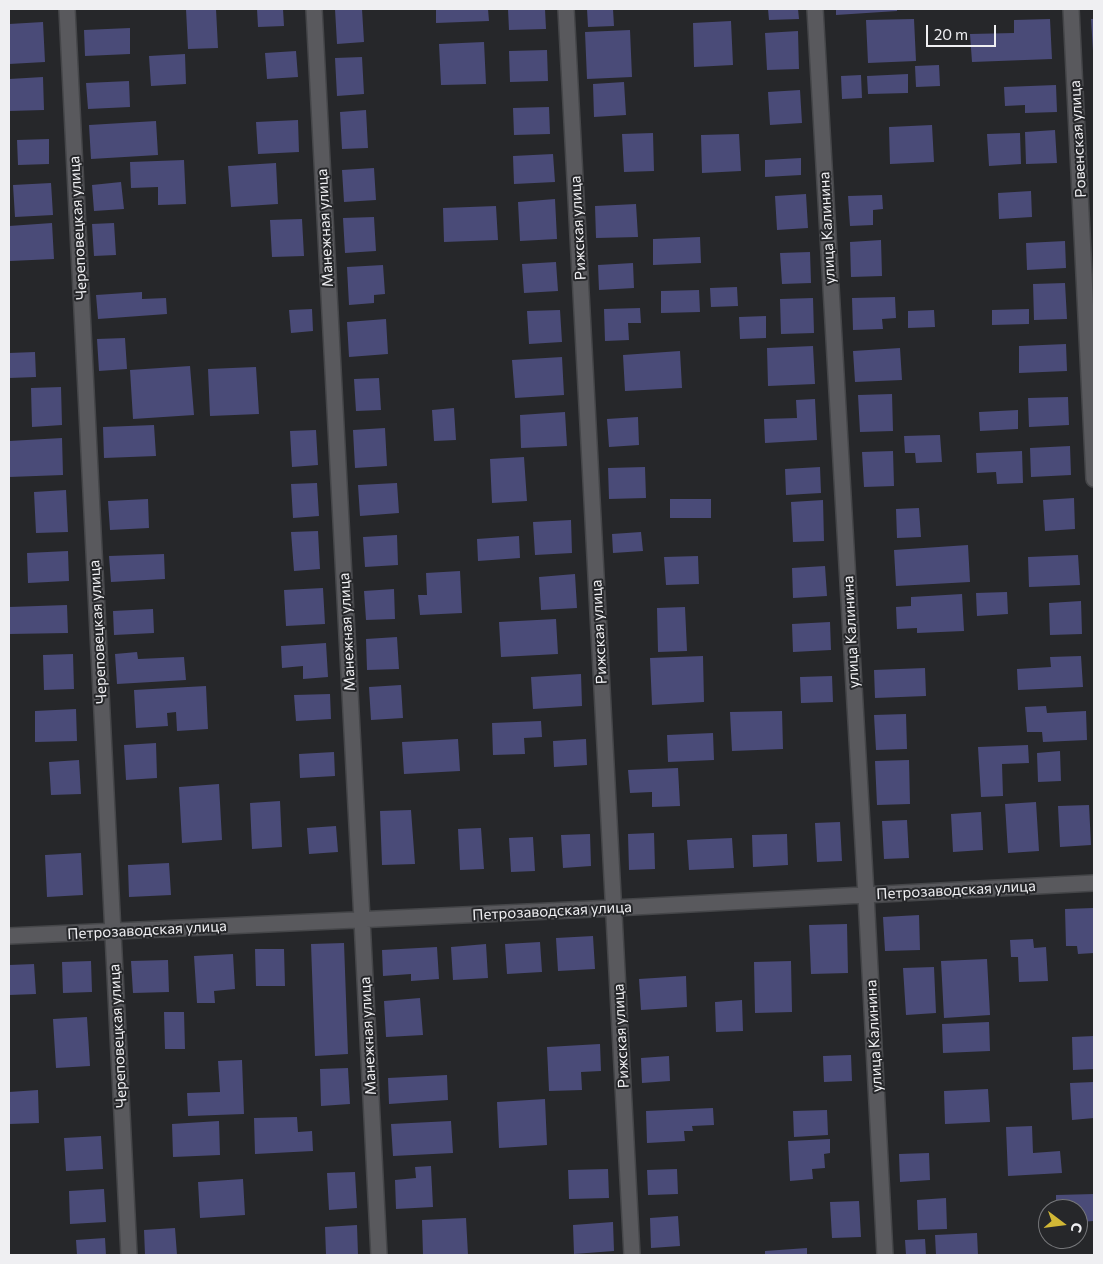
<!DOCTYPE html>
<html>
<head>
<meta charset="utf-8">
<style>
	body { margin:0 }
	#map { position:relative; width:1103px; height:1264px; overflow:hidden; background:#26272a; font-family:Commissioner,sans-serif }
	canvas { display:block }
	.frame { position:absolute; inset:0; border:10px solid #efeff2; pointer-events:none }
	.north { position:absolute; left:1038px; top:1199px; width:50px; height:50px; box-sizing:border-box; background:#26272a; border:1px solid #76777a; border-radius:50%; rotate:105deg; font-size:14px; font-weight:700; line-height:20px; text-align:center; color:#efeff2 }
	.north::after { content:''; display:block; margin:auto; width:18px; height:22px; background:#d1b736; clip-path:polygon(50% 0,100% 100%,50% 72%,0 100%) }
	.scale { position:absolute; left:926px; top:25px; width:70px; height:22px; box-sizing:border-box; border:2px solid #efeff2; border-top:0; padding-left:6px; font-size:15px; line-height:18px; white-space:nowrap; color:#efeff2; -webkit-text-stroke:4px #26272a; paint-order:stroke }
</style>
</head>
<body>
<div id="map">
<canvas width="1103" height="1264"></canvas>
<div class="frame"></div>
<div class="north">С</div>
<div class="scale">20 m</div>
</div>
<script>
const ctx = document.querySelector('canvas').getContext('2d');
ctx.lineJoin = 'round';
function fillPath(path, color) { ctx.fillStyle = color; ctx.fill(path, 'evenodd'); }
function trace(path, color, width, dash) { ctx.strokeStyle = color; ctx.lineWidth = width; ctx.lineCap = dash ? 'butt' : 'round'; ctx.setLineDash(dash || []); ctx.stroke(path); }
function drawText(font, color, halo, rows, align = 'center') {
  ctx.font = font + ' Commissioner,sans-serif'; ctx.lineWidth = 4; ctx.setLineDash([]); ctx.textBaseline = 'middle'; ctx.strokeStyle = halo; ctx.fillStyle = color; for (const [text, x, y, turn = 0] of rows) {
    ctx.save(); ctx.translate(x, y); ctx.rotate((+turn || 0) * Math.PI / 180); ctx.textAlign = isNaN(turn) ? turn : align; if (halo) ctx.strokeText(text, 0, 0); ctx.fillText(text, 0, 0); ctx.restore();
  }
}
const building = new Path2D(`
	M186,9H216L218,48L188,49Z
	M257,9H283L284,26L258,27Z
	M335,9H362L364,42L337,44Z
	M436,9H488L489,21L436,23Z
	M508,9H545L546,29L509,30Z
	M587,9H613L614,26L588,27Z
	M768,9H798L799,19L769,20Z
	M836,9H897V11L836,15Z
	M914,19L916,61L868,63L866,20Z
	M1050,19L1052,59L972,62L970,34L1014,33V20Z
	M1091,19H1094V51H1093Z
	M731,21L733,65L694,67L693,23Z
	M43,22L45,62L9,64V24Z
	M130,28V54L85,56L84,30Z
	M630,30L632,77L587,79L585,32Z
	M798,31L799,69L767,70L765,33Z
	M484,42L486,84L441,85L439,44Z
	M547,50L548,81L510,82L509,51Z
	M296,51L298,77L267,79L265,53Z
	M185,54L186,84L151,86L149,56Z
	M362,57L364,94L337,96L335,58Z
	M939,65L940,86L916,87L915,66Z
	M908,74V93L868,94L867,76Z
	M861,75L862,98L842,99L841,76Z
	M43,77L44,110L9,111V79Z
	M129,81L130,107L88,109L86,83Z
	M624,82L626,115L594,117L593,84Z
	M1056,85L1057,112L1025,113V105L1005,106L1004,87Z
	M800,90L802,123L770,125L768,92Z
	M549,107L550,134L514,135L513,108Z
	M366,110L368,148L342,149L340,112Z
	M298,120L299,152L258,154L256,122Z
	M156,121L158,155L91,159L89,125Z
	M932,125L934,162L890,164L889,127Z
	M1055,130L1057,163L1026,164L1025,132Z
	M653,133L654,171L624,172L622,134Z
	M1020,133L1021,164L989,166L987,134Z
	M739,134L741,171L702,173L701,135Z
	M49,139V164L18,165L17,140Z
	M553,154L555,182L514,184L513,156Z
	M801,158V175L765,177V160Z
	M184,160L186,204L158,205V187L131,188L130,162Z
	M276,163L278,204L231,207L228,166Z
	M374,168L376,200L344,202L342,170Z
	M121,182L124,209L94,211L92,185Z
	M51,183L53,215L15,217L13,185Z
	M1031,191L1032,217L999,219L998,193Z
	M806,194L808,228L777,230L775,196Z
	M882,195L883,209L873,210V225L850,226L848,196Z
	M555,199L557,239L520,241L518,202Z
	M636,204L638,237L596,238L595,206Z
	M496,206L498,240L444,242L443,208Z
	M374,217L376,251L345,253L343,218Z
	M302,219L304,256L272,257L270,220Z
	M52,223L54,259L10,261L9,226Z
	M114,223L116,255L94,256L92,224Z
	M700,237L701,263L653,265V239Z
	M881,240L882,276L851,277L850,242Z
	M1065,241L1066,268L1027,270L1026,243Z
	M810,252L811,283L782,284L780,253Z
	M556,262L558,291L524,293L522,264Z
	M633,263L634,288L599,290L598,265Z
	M383,265L385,294L374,295V303L349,305L347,267Z
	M1065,283L1067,319L1034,320L1033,284Z
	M737,287L738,306L711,307L710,288Z
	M699,290L700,312L661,313V291Z
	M142,292V299L166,298L167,314L98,319L96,295Z
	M895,297L896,318L882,319L883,329L853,330L852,298Z
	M813,298L814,333L781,334L780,299Z
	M640,308L641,323H628L629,340L605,341L604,309Z
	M312,309L313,331L291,333L289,310Z
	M1029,309V324L992,325V310Z
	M560,310L562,342L529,344L527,311Z
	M934,310L935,327L908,328V311Z
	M766,316V338L740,339L739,317Z
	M386,319L388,354L349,357L347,322Z
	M125,338L127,369L99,371L97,339Z
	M1066,344L1067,371L1019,373V346Z
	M813,346L815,384L768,386L767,348Z
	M900,348L902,380L855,382L853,351Z
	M680,351L682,388L625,391L623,355Z
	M35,352L36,377L9,378V353Z
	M562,357L564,395L515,398L512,360Z
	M190,366L194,415L133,419L130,370Z
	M256,367L259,414L210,416L208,369Z
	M379,378L381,410L356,411L354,379Z
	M61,387L62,425L32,427L31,388Z
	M892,394L893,431L860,432L858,395Z
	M1068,397L1069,425L1029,427L1028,398Z
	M815,399L817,440L765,443L764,419L797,418L796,400Z
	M454,408L456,440L434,441L432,410Z
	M1018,410V429L980,431L979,412Z
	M565,412L567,446L521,448L520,415Z
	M638,417L639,445L609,447L607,419Z
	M154,425L156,456L104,458L103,427Z
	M385,428L387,466L355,468L353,430Z
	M316,430L318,465L292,467L290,431Z
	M940,435L942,462L916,463L915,453H905L904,436Z
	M62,438L63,475L9,477V441Z
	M1070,446L1071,475L1031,477L1030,448Z
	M893,451L894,486L864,487L862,452Z
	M1022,451L1023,483L997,484L996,472L977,473L976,453Z
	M524,457L527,501L492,503L490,459Z
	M645,467L646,498L609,499L608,468Z
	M820,467L821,493L786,495L785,469Z
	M317,483L319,516L293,518L291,484Z
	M397,483L399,513L360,516L358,485Z
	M66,490L68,532L36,533L34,492Z
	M1074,498L1075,529L1045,531L1043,500Z
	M148,499L149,528L110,530L108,501Z
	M670,499H711V518H670Z
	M823,500L824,541L793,542L791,502Z
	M919,508L921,537L897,538L896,509Z
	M571,520L572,553L535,555L533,522Z
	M318,531L320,569L294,571L291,532Z
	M641,532L643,551L613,553L612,534Z
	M397,535L398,565L365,567L363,537Z
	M519,536L520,558L478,561L477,539Z
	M968,545L970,582L896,586L894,550Z
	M68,551L69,581L28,583L27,553Z
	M164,554L165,579L111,582L109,556Z
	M1078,555L1080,585L1029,587L1028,557Z
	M698,556L699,584L666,585L664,557Z
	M825,566L827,596L793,598L792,568Z
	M460,571L462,613L420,615L418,595H427L426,573Z
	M575,574L577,608L541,610L539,577Z
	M323,588L325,624L286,626L284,590Z
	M394,589L395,619L366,620L364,591Z
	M1007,592L1008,614L977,616L976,593Z
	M962,594L964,631L917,633V628L897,629L896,607L911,606V597Z
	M1081,601L1082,634L1050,635L1049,603Z
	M67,605L68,633L9,634V607Z
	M685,607L687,651L658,652L657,608Z
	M153,609L154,633L114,635L113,611Z
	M556,619L558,654L501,657L499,622Z
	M830,622L831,650L793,652L792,624Z
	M397,637L399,669L367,670L366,639Z
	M326,643L328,677L303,679V666L282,668L281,646Z
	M137,652L138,659L184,657L186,680L117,684L115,654Z
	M73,654L74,689L44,690L43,655Z
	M703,656L704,702L652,705L650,658Z
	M1081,656L1083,687L1018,690L1017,669L1051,667L1050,657Z
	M925,668L926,696L875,698L874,670Z
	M581,674L582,706L533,709L531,677Z
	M832,676L833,702L801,703L800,677Z
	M401,685L403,718L371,720L369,687Z
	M206,686L208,729L177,731L176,712L167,713L168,726L136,728L134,690Z
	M330,694L331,719L296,721L294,695Z
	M1046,706L1047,713L1086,711L1087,740L1043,742L1042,732H1027L1025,707Z
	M76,709L77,741L35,742V711Z
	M782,711L783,749L732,751L730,712Z
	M906,714L907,749L876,750L874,715Z
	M541,721L542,737L524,738L525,754L493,755L492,723Z
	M713,733L714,760L668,762L667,735Z
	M458,739L460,771L404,774L402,742Z
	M586,739L587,765L554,767L553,741Z
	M156,743L157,778L126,780L124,745Z
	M1028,745L1029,763L1002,764L1003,796L981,797L978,747Z
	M1060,751L1061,781L1038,782L1037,753Z
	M334,752L335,776L300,778L299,754Z
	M79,760L81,794L51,795L49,762Z
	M909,760L910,804L877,805L875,761Z
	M678,768L680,806L652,807V792L630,793L628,770Z
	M219,784L222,840L182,843L179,787Z
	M280,801L282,847L252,849L250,803Z
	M1036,802L1039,851L1008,853L1005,804Z
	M1089,805L1091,845L1060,847L1058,806Z
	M411,810L415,864L382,865L380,811Z
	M981,812L983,850L953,852L951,814Z
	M907,820L909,858L884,859L882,821Z
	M840,822L842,861L817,862L815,823Z
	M336,826L338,852L309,854L307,828Z
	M481,828L484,869L460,870L458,829Z
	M654,833L655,869L629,870L628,834Z
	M590,834L591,866L563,868L561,835Z
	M787,834L788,865L753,867L752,835Z
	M533,837L535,871L511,872L509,838Z
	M732,838L734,868L689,870L687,840Z
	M81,853L83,895L47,897L45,855Z
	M169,863L171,895L129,897L128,865Z
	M1093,908L1094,953L1078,954L1077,946H1066L1065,909Z
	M919,915L920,950L885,951L883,917Z
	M847,924L848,973L811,974L809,925Z
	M593,936L595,969L558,971L556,938Z
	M1033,939L1034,948L1046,947L1048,981L1019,982L1018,957H1011L1010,940Z
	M540,942L542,972L507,974L505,944Z
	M344,943L348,1054L315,1056L311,944Z
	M486,944L488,978L453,980L451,947Z
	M437,947L439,979L411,981V974L383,976L382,950Z
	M255,949H284L285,986H256Z
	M233,954L235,989L214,991L215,1003H197L194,956Z
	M987,959L990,1015L944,1018L941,961Z
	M168,960L169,992L133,993L131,961Z
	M91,961L92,992L63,993L62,962Z
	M791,961L792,1012L755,1013L754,962Z
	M34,964L36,994L9,995V965Z
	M934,967L936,1013L906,1015L903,968Z
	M686,976L687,1007L641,1010L639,979Z
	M420,998L423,1035L386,1037L384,1001Z
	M742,1000L743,1031L716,1032L715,1002Z
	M164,1012H184L185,1049H165Z
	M87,1017L90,1066L56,1068L53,1019Z
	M989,1022L990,1051L943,1053L942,1024Z
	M1094,1036V1069L1073,1070L1072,1037Z
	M600,1044L601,1071L581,1072L582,1090L549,1091L547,1047Z
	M851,1055L852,1081L824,1082L823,1056Z
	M669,1056L670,1081L642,1083L641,1058Z
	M242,1060L244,1114L188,1116L187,1093L220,1092L218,1061Z
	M348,1068L350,1104L321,1106L320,1069Z
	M447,1075L448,1100L389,1104L388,1078Z
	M1094,1082V1118L1072,1120L1070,1083Z
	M988,1089L990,1122L945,1124L944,1091Z
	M38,1090L39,1123L9,1124V1092Z
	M545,1099L547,1145L499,1148L497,1102Z
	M713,1108L714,1125L692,1126L693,1131H684L685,1141L647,1143L646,1111Z
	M827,1110L828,1135L794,1137L793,1111Z
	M297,1117L298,1132L312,1131L313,1151L255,1154L254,1118Z
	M219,1121L220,1155L173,1157L172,1124Z
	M451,1121L453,1153L393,1156L391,1124Z
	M1032,1126L1033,1153L1060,1151L1062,1173L1008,1176L1006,1127Z
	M101,1136L103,1169L66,1171L64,1138Z
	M830,1139V1153L824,1154L825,1168L812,1169L813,1179L790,1181L788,1141Z
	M929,1153L930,1180L900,1182L899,1154Z
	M431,1166L433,1207L396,1209L395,1180L416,1178L415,1167Z
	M608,1169L609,1198L569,1199L568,1170Z
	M677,1169L678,1194L648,1195L647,1170Z
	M355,1172L357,1208L329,1210L327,1173Z
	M243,1179L245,1215L200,1218L198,1182Z
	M104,1189L106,1222L70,1224L69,1191Z
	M1094,1194V1221L1078,1222V1209H1056V1195Z
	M946,1198L947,1229L918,1230L917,1200Z
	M859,1201L861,1237L832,1238L830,1202Z
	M678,1216L680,1246L651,1248L650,1218Z
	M466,1218L468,1255H423L422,1220Z
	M613,1222L614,1251L574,1254L573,1225Z
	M357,1225L358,1255H326L325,1227Z
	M175,1228L177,1255H145L144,1230Z
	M977,1233L978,1255H936L935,1235Z
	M105,1238L106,1255H77L76,1240Z
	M925,1239L926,1255H906L905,1240Z
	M807,1248V1255H765V1251Z`);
const minor = new Path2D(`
	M67,9L129,1255
	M314,9L362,920L379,1255
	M566,9L632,1255
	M815,9L866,895L885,1255
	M1071,9L1094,479
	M9,936L614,908L1094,883`);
const streetNames = [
	["Ровенская улица",1078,139,-93],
	["Череповецкая улица",78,228,-93],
	["Манежная улица",325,228,-93],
	["Рижская улица",578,228,-93],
	["улица Калинина",827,228,-93],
	["Череповецкая улица",98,632,-93],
	["Манежная улица",347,632,-93],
	["Рижская улица",599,632,-93],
	["улица Калинина",851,632,-93],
	["Петрозаводская улица",956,890,-3],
	["Петрозаводская улица",552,911,-3],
	["Петрозаводская улица",147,930,-3],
	["Череповецкая улица",118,1036,-93],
	["Манежная улица",368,1036,-93],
	["Рижская улица",621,1036,-93],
	["улица Калинина",874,1036,-93]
];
fillPath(building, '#4a4b78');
trace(minor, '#454649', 18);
trace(minor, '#59595d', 15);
drawText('15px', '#efeff2', '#26272a', streetNames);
</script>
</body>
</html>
